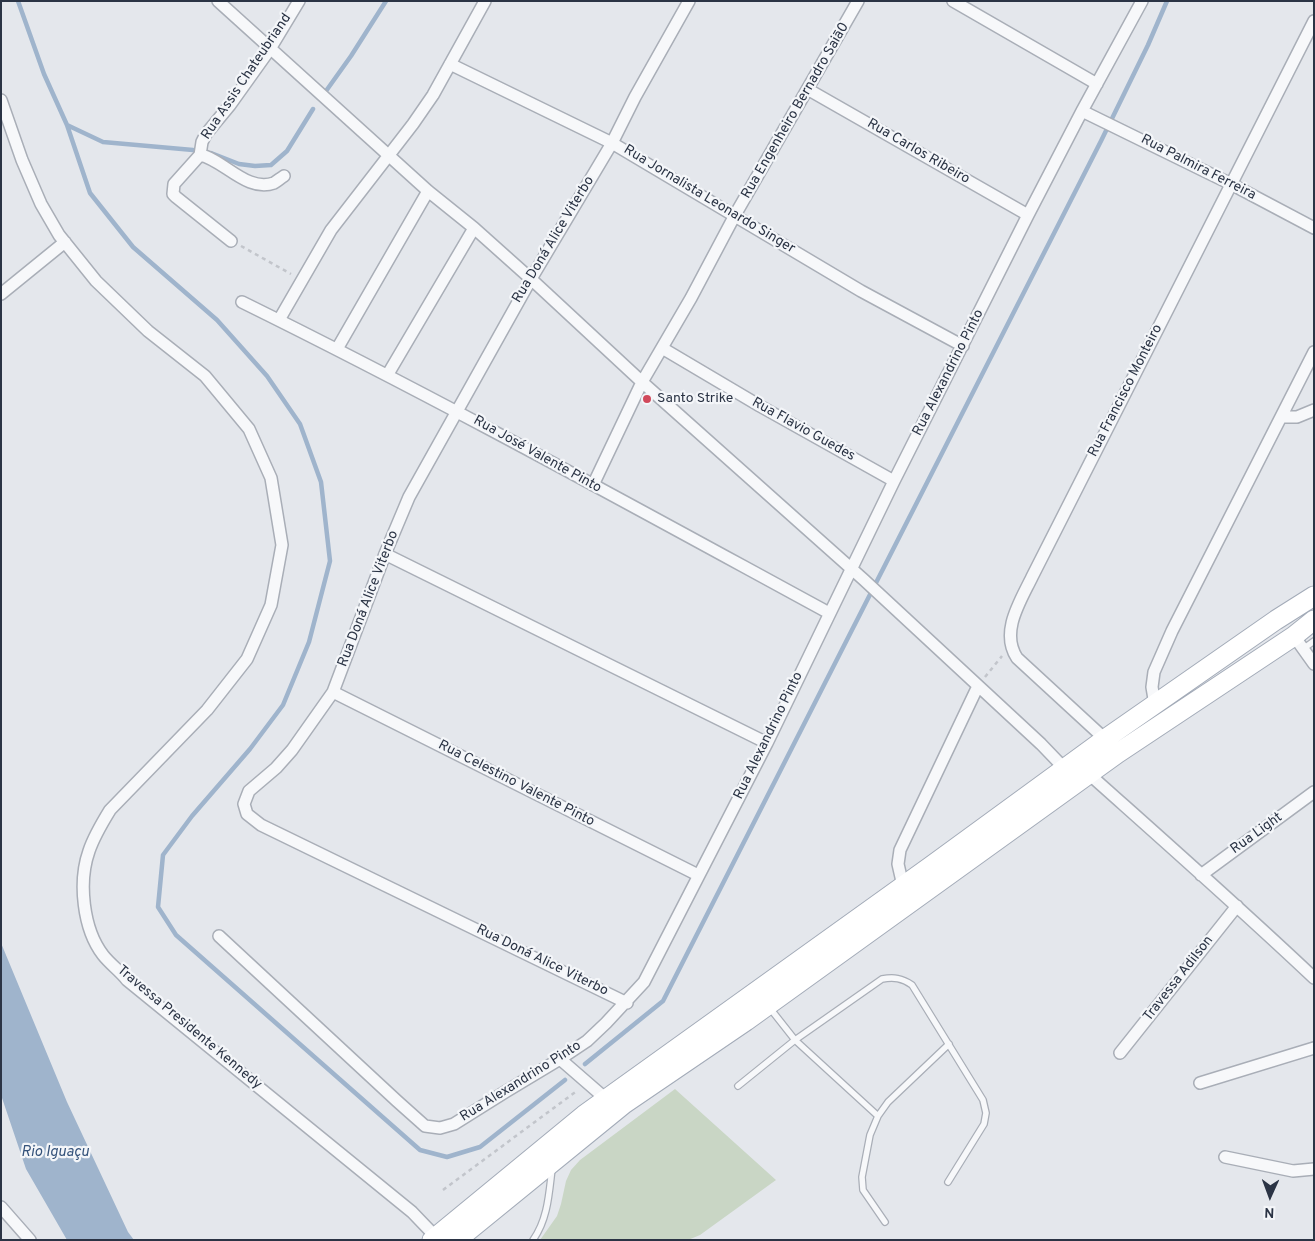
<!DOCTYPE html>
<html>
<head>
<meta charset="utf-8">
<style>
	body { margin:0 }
	#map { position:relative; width:1315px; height:1241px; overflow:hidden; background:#e4e7ec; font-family:Overpass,sans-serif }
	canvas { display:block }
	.frame { position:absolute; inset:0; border:2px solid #2b3445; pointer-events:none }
	.north { position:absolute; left:1245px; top:1171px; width:50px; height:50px; -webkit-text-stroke:4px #f4f6f9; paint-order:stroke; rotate:182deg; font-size:14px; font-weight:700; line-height:20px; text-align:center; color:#2b3445 }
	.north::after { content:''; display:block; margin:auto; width:18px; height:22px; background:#2b3445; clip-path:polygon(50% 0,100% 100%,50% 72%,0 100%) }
</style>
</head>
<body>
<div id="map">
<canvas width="1315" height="1241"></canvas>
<div class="frame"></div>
<div class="north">N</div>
</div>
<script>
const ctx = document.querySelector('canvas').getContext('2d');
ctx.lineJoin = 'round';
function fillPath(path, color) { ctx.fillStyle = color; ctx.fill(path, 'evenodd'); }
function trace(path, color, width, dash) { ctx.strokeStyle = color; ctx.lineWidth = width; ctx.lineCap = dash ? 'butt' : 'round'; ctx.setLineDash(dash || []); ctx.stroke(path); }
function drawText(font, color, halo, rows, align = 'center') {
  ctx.font = font + ' Overpass,sans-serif'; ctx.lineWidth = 4.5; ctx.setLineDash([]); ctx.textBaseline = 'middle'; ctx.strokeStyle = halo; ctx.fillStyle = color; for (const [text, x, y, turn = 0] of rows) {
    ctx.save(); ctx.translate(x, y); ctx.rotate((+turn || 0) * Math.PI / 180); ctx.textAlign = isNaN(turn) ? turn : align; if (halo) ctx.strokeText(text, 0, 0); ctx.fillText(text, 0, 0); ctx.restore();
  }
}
const green = new Path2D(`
	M675,1089L776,1180L700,1235L688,1240H540L557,1216L561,1204L566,1181L571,1170L580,1160Z`);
const water = new Path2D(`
	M1,943L67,1102L128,1232L134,1240H67L26,1169L1,1095Z`);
const stream = new Path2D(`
	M18,1L44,74L67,125L103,142L193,150
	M326,91L351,56L386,1
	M67,125L90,193L133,247L217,320L267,376L300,424L321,482L330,561L309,642L283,705L250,749L192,816L163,855L158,907L176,935L420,1150L447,1157L480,1147L565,1080
	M211,153L239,164L255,166L271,165L287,151L313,109
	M585,1064L663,1001L1101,141L1148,45L1167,1`);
const path = new Path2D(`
	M241,246L291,274
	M985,677L1002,656
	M443,1190L578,1090`);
const service = new Path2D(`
	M1303,649L1314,641
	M769,1007L795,1040L878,1116
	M738,1086L795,1040L882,979C894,977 902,978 912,985L983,1100L986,1113L984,1124L948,1182
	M885,1222L863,1190L862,1177L870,1135L878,1116L888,1102L949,1044
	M533,1240C548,1219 549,1193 552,1169`);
const minor = new Path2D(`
	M218,1L428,191L474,228L531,279L642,382L863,579L1041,744L1065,769
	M953,1L1097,84
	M450,64L612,143L861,291L963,346
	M809,90L1028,215
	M1,100L22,160L41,204L59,235L96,281L148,331L205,376L249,429L271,478L282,545L271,605L247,659L207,710L110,810C102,823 94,836 89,851C78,882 83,929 103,955C110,964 120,971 127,980L412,1212L436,1237
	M1082,111L1231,184L1314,228
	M200,155C223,159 247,193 274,183C277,181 281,178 284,176
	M231,241L176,197L173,194L174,184L200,155L202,142L206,134L230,105L270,49L299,1
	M1,294L65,242
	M242,302C441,400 634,507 829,613
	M279,320L331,230L413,124L433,95L485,1
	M662,348L760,406L894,481
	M337,349L428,191
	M388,374L474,228
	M1281,417H1297L1314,410
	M593,485L642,382L691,298L735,215L858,1
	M385,554L767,743
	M1294,636L1314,664
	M333,692L698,875
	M1155,705L1152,687L1154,672L1172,631L1314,352
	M1105,739L1017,658C1000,632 1020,602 1032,577L1314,21
	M1089,774C1164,841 1240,908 1314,978
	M1201,875L1314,792
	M903,886L898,864L900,850L978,686
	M219,936L397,1101L425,1126L440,1128L454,1124L505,1092L560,1059L587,1041L606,1023L644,982L767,743L894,481L1028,215L1082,111L1142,1
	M627,1003L261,825L247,814L244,804L249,791L276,768L292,750L333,692L385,554L409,497L531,279L612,143L635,97L689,1
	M1120,1053L1237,906
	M560,1059L606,1099
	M1200,1083L1314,1048
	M1225,1157L1293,1171L1314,1169
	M1,1207L30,1240`);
const primary = new Path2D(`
	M432,1240L584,1115L931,866L1105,739L1276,620L1314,596
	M457,1240L624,1104L746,1021L1118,753L1294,636L1314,620`);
const markers = [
	[647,399,5,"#d1495b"]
];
const streetNames = [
	["Rua Assis Chateubriand",247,77,-56],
	["Rua Engenheiro Bernadro Saiā0",796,111,-60],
	["Rua Carlos Ribeiro",918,152,30],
	["Rua Palmira Ferreira",1198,168,27],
	["Rua Jornalista Leonardo Singer",709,200,31],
	["Rua Doná Alice Viterbo",554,240,-59],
	["Rua Alexandrino Pinto",949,373,-63],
	["Rua Francisco Monteiro",1126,391,-63],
	["Rua Flavio Guedes",803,430,29],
	["Rua José Valente Pinto",537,455,29],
	["Rua Doná Alice Viterbo",369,599,-69],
	["Rua Alexandrino Pinto",769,736,-64],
	["Rua Celestino Valente Pinto",516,784,27],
	["Rua Light",1257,834,-36],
	["Rua Doná Alice Viterbo",542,961,26],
	["Travessa Adilson",1179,979,-52],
	["Travessa Presidente Kennedy",189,1028,40],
	["Rua Alexandrino Pinto",521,1082,-32]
];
const poiNames = [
	["Santo Strike",657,399]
];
const waterNames = [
	["Rio Iguaçu",55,1153]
];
fillPath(green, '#c9d6c5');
fillPath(water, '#9fb4cc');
trace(stream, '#9fb4cc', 4.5);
trace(service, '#a9aeb7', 8);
trace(minor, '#a9aeb7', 14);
trace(primary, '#a3abb8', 21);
trace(path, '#c2c5cb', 2.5, [4, 4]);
trace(service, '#f7f8fa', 5.5);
trace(minor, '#f7f8fa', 11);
trace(primary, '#fff', 19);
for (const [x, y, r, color] of markers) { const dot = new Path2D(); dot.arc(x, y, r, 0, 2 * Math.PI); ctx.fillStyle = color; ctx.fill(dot); trace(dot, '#f4f6f9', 2); }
drawText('14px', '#2b3445', '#f4f6f9', streetNames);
drawText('14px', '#2b3445', '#f4f6f9', poiNames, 'left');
drawText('italic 15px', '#34527a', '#f4f6f9', waterNames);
</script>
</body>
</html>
